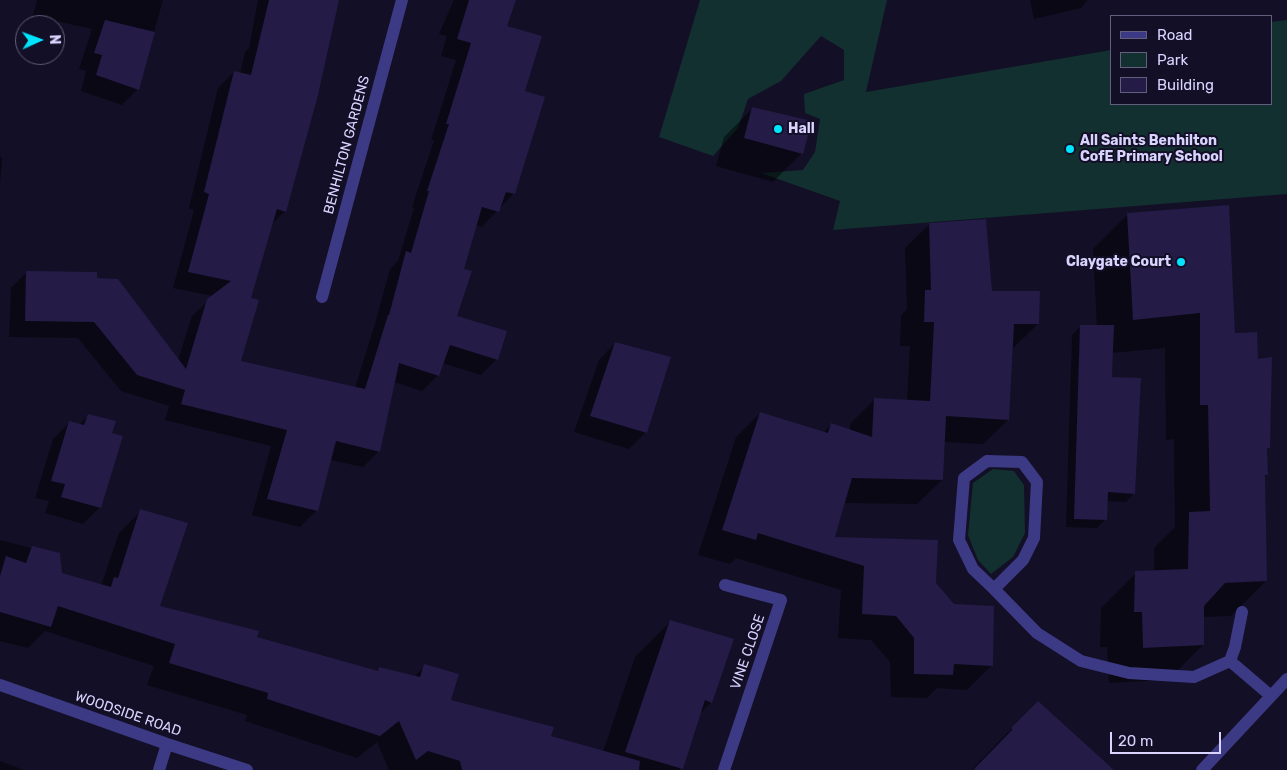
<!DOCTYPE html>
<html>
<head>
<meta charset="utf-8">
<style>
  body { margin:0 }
  #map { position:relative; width:1287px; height:770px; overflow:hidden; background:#130f26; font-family:Rubik,sans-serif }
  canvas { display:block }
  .legend { position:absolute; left:1110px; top:15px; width:162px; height:90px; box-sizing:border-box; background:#130f26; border:1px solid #625e7d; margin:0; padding:6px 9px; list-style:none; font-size:15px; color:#d9d4ff }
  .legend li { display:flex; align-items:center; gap:10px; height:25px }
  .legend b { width:25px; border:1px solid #625e7d }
  .north { position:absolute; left:15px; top:15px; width:50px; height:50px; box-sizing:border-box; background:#130f26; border:1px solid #625e7d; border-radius:50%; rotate:88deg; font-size:14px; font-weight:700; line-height:20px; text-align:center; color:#d9d4ff }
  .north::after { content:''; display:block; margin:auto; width:18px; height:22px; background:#00e5ff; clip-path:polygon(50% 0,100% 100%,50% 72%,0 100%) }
  .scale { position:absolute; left:1110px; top:732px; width:111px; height:22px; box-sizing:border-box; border:2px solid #d9d4ff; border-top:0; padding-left:6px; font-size:15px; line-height:18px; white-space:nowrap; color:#d9d4ff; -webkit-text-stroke:4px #130f26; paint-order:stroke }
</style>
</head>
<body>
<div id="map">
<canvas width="1287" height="770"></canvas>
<ul class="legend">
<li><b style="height:6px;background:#3d3a85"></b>Road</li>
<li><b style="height:14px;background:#12302f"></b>Park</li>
<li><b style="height:14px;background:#241b47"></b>Building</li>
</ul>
<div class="north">N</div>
<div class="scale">20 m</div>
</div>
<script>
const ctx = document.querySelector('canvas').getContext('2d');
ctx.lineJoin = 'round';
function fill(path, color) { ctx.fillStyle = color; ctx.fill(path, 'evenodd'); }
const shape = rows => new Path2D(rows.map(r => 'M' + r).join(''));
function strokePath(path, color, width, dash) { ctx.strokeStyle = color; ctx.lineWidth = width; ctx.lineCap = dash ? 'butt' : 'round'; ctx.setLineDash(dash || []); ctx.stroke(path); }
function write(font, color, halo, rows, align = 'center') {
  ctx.font = font + ' Rubik,sans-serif'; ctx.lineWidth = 4; ctx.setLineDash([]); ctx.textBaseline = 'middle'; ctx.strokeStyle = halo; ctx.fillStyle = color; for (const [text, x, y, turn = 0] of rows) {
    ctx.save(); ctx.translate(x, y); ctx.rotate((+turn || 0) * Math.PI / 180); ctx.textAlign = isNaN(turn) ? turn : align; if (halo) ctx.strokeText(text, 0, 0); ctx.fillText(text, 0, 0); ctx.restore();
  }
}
fill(shape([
  [700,0,887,0,866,92,1111,50,1111,104,1271,104,1271,22,1287,20,1287,194,833,230,840,201,761,173,803,170,815,152,820,119,805,113,804,94,844,80,844,50,821,36,781,81,748,99,738,128,713,156,659,137],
  [993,469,1014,471,1024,485,1025,533,1013,557,991,574,978,560,968,535,973,483]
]), '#12302f');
fill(shape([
  [37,0,163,0,138,89,122,105,81,91,86,71,79,69,92,29,33,16],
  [258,0,339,0,337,4,285,211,271,225,250,299,239,362,355,388,372,333,373,331,390,269,398,261,414,208,412,207,434,140,431,140,456,60,441,56,447,36,439,34,454,0,515,0,506,26,524,92,543,98,513,194,482,227,476,225,462,270,455,316,497,359,481,375,442,363,438,375,422,391,394,382,379,451,363,467,330,460,316,511,300,527,252,515,271,446,165,420,169,406,121,391,78,338,9,337,11,288,27,272,95,279,178,360,192,316,213,296,173,288,194,210,189,208,218,88,234,72,240,74,245,52,249,48],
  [1030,0,1088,0,1081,8,1034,19],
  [753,108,802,153,773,182,716,166,724,137],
  [0,157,2,157,0,185],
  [1128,214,1257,360,1269,447,1266,449,1267,475,1263,478,1266,581,1231,616,1203,617,1203,645,1168,680,1109,683,1107,647,1100,647,1101,608,1136,573,1154,572,1154,548,1175,527,1174,439,1166,440,1165,348,1112,353,1111,378,1134,493,1126,502,1106,501,1105,520,1097,528,1066,527,1072,335,1080,327,1097,327,1093,249],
  [930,224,991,292,1038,324,1013,348,1012,348,1008,420,983,444,943,442,942,480,917,504,843,503,833,538,935,583,992,665,967,690,937,688,927,698,891,697,890,662,871,640,838,638,841,590,736,558,730,564,698,555,736,437,760,413,823,433,831,425,850,431,850,424,874,400,907,401,910,346,900,346,901,316,907,309,905,248],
  [615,343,646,432,629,449,574,432,599,360],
  [88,416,110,434,100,507,83,524,45,513,49,501,35,498,53,439,70,422,79,425],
  [141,511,158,607,256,638,376,672,380,668,414,677,425,666,450,701,549,737,603,752,635,657,670,622,711,702,699,715,681,768,679,770,389,770,377,742,357,758,245,721,247,715,147,685,154,666,45,631,28,648,0,641,0,540,31,548,32,547,61,574,101,586,119,533],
  [1038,702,1088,770,973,770,972,769],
  [0,761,24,770,0,770]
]), '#0007');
fill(shape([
  [269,0,339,0,318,95,286,212,277,209,251,298,259,300,241,361,365,389,388,315,389,315,406,251,411,253,429,191,427,191,449,124,446,124,471,43,457,39,469,0,516,0,507,26,542,36,525,91,545,97,515,194,506,192,499,212,482,207,464,269,472,271,457,316,507,331,498,360,450,345,439,376,399,363,380,452,336,441,318,511,267,499,287,430,181,404,185,390,137,375,94,322,25,321,26,271,97,272,97,278,118,279,186,369,207,299,231,281,188,272,209,194,204,192,234,71,251,75],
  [105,20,155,32,139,90,96,75,102,55,94,53],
  [752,107,812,121,803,154,744,138],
  [1229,205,1235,333,1257,332,1258,359,1272,357,1270,448,1267,448,1268,475,1265,475,1267,581,1225,583,1204,606,1204,645,1143,648,1142,612,1134,612,1135,571,1188,569,1189,512,1210,511,1208,405,1200,405,1200,313,1133,320,1127,213],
  [986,219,992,291,1040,291,1039,324,1014,324,1009,420,946,416,943,480,852,478,835,537,938,540,936,583,954,604,994,606,993,666,954,664,953,675,914,674,914,638,896,616,862,614,864,566,758,533,756,540,722,530,760,412,828,433,831,423,872,437,874,398,930,401,934,322,924,322,925,290,931,290,929,223],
  [1080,325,1114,325,1112,377,1141,378,1135,494,1108,492,1107,520,1074,519],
  [615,342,671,357,647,433,590,416],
  [88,414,116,421,112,433,123,436,101,508,61,497,65,484,51,481,69,421,84,425],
  [140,509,188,523,160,606,259,631,257,637,378,671,379,667,420,677,424,664,459,674,451,700,554,727,551,736,640,761,639,770,462,770,460,761,428,751,416,760,399,721,380,736,267,699,268,693,169,663,175,644,58,606,51,627,0,612,0,576,6,556,26,563,32,546,60,553,62,573,111,587,114,577,118,578],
  [670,620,734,639,712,703,705,700,683,769,625,752],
  [1038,701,1114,770,973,770,1012,730,1012,727]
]), '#241b47');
strokePath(shape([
  [322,297,402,0],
  [994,589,1023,560,1034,538,1037,482,1022,462,987,461,964,478,959,540,973,569,994,589,1037,633,1081,661,1129,673,1194,677,1230,661,1235,647,1242,612],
  [1230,661,1271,696],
  [0,685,167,744,247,770],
  [159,770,167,744],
  [724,770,781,600,725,585],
  [1202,770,1287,679]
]), '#3d3a85', 12);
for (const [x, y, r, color] of [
  [778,129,5,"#00e5ff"],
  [1070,149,5,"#00e5ff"],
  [1181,262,5,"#00e5ff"]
]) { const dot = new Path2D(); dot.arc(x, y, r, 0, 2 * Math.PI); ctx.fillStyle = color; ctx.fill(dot); strokePath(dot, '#130f26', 2); }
write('bold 14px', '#d9d4ff', '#130f26', [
  ["Hall",788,129],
  ["All Saints Benhilton",1080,141],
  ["CofE Primary School",1080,157],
  ["Claygate Court",1171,262,"right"]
], 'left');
write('14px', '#d9d4ff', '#130f26', [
  ["BENHILTON GARDENS",347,145,-75],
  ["VINE CLOSE",748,652,-71],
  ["WOODSIDE ROAD",128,714,19]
]);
</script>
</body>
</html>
